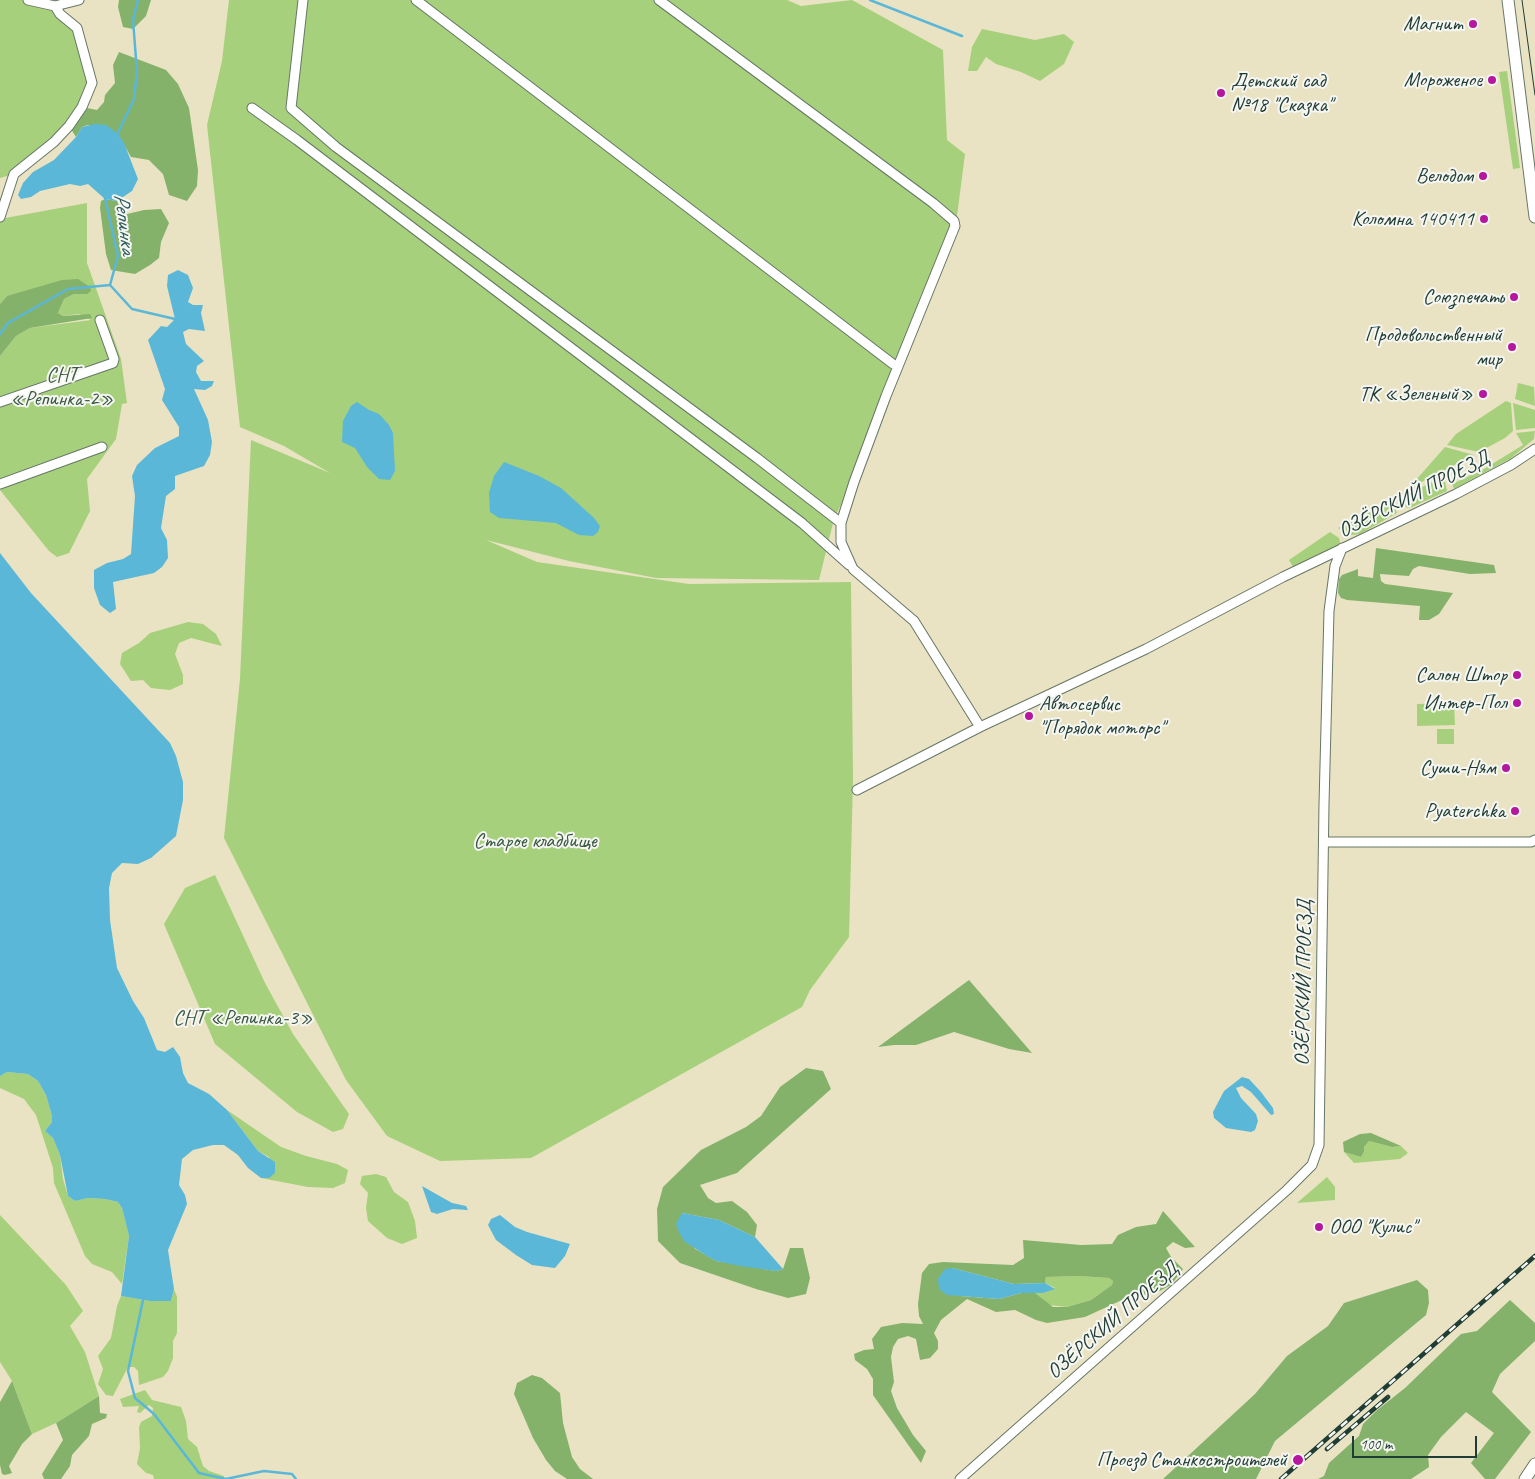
<!DOCTYPE html>
<html>
<head>
<meta charset="utf-8">
<style>
  body { margin:0 }
  #map { position:relative; width:1535px; height:1479px; overflow:hidden; background:#e9e3c3; font-family:Caveat,sans-serif }
  canvas { display:block }
  .scale { position:absolute; left:1352px; top:1436px; width:125px; height:22px; box-sizing:border-box; border:2px solid #1f3d34; border-top:0; padding-left:6px; font-size:15px; line-height:18px; white-space:nowrap; color:#1f3d34; -webkit-text-stroke:4px #f6f6f2; paint-order:stroke }
</style>
</head>
<body>
<div id="map">
<canvas width="1535" height="1479"></canvas>
<div class="scale">100 m</div>
</div>
<script>
const ctx = document.querySelector('canvas').getContext('2d');
ctx.lineJoin = 'round';
function fill(path, color) { ctx.fillStyle = color; ctx.fill(path, 'evenodd'); }
const shape = rows => new Path2D(rows.map(r => 'M' + r).join(''));
function strokePath(path, color, width, dash) { ctx.strokeStyle = color; ctx.lineWidth = width; ctx.lineCap = dash ? 'butt' : 'round'; ctx.setLineDash(dash || []); ctx.stroke(path); }
function write(font, color, halo, rows, align = 'center') {
  ctx.font = font + ' Caveat,sans-serif'; ctx.lineWidth = 4; ctx.setLineDash([]); ctx.textBaseline = 'middle'; ctx.strokeStyle = halo; ctx.fillStyle = color; for (const [text, x, y, turn = 0] of rows) {
    ctx.save(); ctx.translate(x, y); ctx.rotate((+turn || 0) * Math.PI / 180); ctx.textAlign = isNaN(turn) ? turn : align; if (halo) ctx.strokeText(text, 0, 0); ctx.fillText(text, 0, 0); ctx.restore();
  }
}
fill(shape([
  [0,0,79,0,56,6,77,28,92,83,69,126,14,174,0,178],
  [229,0,787,0,801,6,852,0,943,50,947,140,965,154,957,216,948,233,848,490,834,519,819,580,656,578,569,561,486,540,537,562,689,584,851,582,853,780,849,937,810,990,802,1007,531,1158,440,1161,387,1136,346,1080,224,838,240,679,251,440,330,473,284,446,240,427,207,125,222,61],
  [982,29,1035,40,1064,34,1074,42,1064,64,1040,81,1021,72,996,64,986,57,977,71,968,71,972,47],
  [1507,71,1520,168,1513,169,1499,72],
  [87,203,87,263,121,359,127,403,122,404,116,439,87,479,90,511,69,553,57,557,49,551,0,490,0,356,16,336,30,328,91,320,79,314,63,316,58,313,64,299,74,294,91,291,7,296,0,304,0,219],
  [1518,383,1534,387,1535,406,1515,399],
  [1506,401,1511,403,1513,431,1505,438,1479,452,1447,445,1456,434],
  [1513,403,1535,410,1535,428,1516,430],
  [1535,431,1534,439,1510,459,1454,489,1452,484,1484,469,1523,445,1516,433],
  [1445,447,1474,455,1408,489],
  [1444,477,1447,491,1412,507,1407,508,1403,503,1400,497],
  [1392,501,1397,513,1360,534,1352,535,1338,528],
  [1330,532,1339,538,1340,542,1337,546,1294,568,1293,567,1289,560],
  [188,622,203,624,216,634,222,646,191,638,179,643,175,654,183,675,183,684,170,690,151,688,143,680,131,681,120,664,122,653,139,643,150,633],
  [1454,703,1455,725,1417,726,1417,704],
  [1437,729,1454,729,1454,744,1437,744],
  [215,875,265,983,293,1034,349,1114,343,1129,333,1132,297,1112,215,1044,164,924,185,888],
  [7,1072,28,1074,38,1081,46,1095,52,1116,52,1122,45,1131,53,1138,60,1155,63,1179,68,1196,75,1201,88,1198,105,1199,118,1202,122,1208,129,1236,122,1284,112,1272,92,1264,85,1256,54,1183,53,1168,36,1115,24,1099,0,1088,0,1076],
  [227,1110,281,1147,306,1156,337,1164,348,1170,345,1183,333,1188,308,1187,261,1178,269,1178,269,1157,258,1151],
  [1369,1141,1392,1147,1401,1146,1408,1153,1400,1159,1354,1163,1344,1152,1361,1157,1364,1152,1364,1147],
  [376,1174,386,1177,394,1192,408,1202,415,1221,417,1238,402,1244,387,1238,368,1221,366,1208,368,1193,360,1184,362,1176],
  [1327,1177,1335,1187,1335,1200,1297,1203],
  [0,1215,66,1285,83,1311,70,1326,85,1352,99,1396,56,1423,32,1434,12,1381,0,1362],
  [1079,1276,1109,1278,1113,1281,1112,1285,1091,1300,1067,1307,1049,1305,1035,1293,1043,1293,1055,1288,1045,1283,1046,1277],
  [174,1289,177,1297,177,1333,173,1341,173,1358,168,1371,163,1377,139,1385,138,1371,134,1367,128,1367,113,1396,106,1395,98,1384,103,1369,98,1356,111,1338,117,1306,121,1296,150,1301,171,1301],
  [145,1390,152,1400,181,1407,186,1421,188,1439,197,1447,203,1466,209,1471,224,1476,224,1479,154,1479,153,1475,146,1473,137,1464,140,1448,139,1427,141,1422,152,1416,153,1408,149,1405,140,1413,137,1412,139,1406,123,1407,120,1399]
]), '#a6d07b');
fill(shape([
  [119,0,151,0,146,16,133,29,123,27,118,7],
  [119,52,166,70,178,84,189,108,198,170,197,186,187,201,169,195,163,174,149,160,131,157,118,134,88,125,82,127,76,137,69,126,82,107,97,110,104,102,105,95,115,83,113,65],
  [105,199,117,201,123,215,144,210,161,209,169,223,161,242,159,258,150,265,135,274,111,270,106,254,100,208,101,201],
  [78,279,90,287,91,291,87,294,74,294,64,299,58,313,63,316,90,314,92,318,30,328,16,336,0,356,0,304,7,296,62,280],
  [1376,548,1494,565,1496,573,1470,574,1419,566,1413,569,1409,576,1380,574,1381,581,1385,584,1453,593,1439,614,1429,620,1419,620,1420,606,1347,600,1341,598,1338,593,1339,579,1342,575,1358,569,1358,576,1373,578],
  [969,980,1032,1053,1009,1049,954,1032,916,1045,894,1045,878,1047],
  [806,1068,823,1071,831,1089,737,1173,700,1185,708,1198,716,1203,732,1201,747,1212,757,1225,755,1237,719,1220,682,1213,694,1248,716,1261,776,1271,783,1269,790,1248,803,1248,810,1278,806,1294,788,1298,756,1289,680,1263,658,1241,657,1209,663,1187,701,1150,746,1127,761,1116,780,1087],
  [1371,1133,1401,1146,1392,1147,1369,1141,1364,1147,1364,1152,1361,1157,1344,1152,1343,1142,1360,1134],
  [1163,1211,1195,1247,1185,1248,1173,1242,1166,1248,1171,1257,1183,1269,1171,1285,1156,1293,1122,1300,1085,1317,1047,1323,1036,1320,1015,1310,996,1312,967,1299,941,1320,934,1333,938,1341,938,1349,930,1358,920,1360,916,1339,908,1336,898,1339,893,1347,891,1357,894,1382,891,1391,897,1408,913,1435,926,1451,921,1463,873,1395,873,1379,867,1369,855,1360,854,1354,864,1350,874,1349,872,1339,881,1327,902,1323,923,1324,919,1316,918,1304,922,1273,929,1264,943,1262,1013,1265,1024,1258,1023,1240,1081,1245,1112,1244,1118,1235,1136,1227,1156,1224],
  [952,1268,1014,1284,1045,1283,1046,1277,1079,1276,1109,1278,1113,1281,1112,1285,1091,1300,1067,1307,1053,1307,1035,1293,1021,1293,999,1299,960,1296],
  [1417,1280,1428,1290,1429,1303,1426,1315,1275,1441,1256,1479,1163,1479,1255,1394,1287,1356,1328,1326,1344,1303],
  [1510,1300,1535,1323,1535,1341,1500,1374,1492,1392,1531,1432,1495,1479,1485,1479,1471,1463,1494,1433,1466,1412,1441,1437,1428,1455,1429,1467,1411,1479,1318,1479,1324,1476,1329,1463,1359,1436,1363,1424,1376,1411,1405,1388,1461,1334,1477,1331],
  [532,1375,542,1378,560,1393,563,1423,572,1457,580,1469,593,1479,567,1479,555,1471,546,1460,533,1438,514,1394,517,1383],
  [12,1381,32,1434,22,1444,9,1466,12,1473,5,1475,2,1474,0,1465,0,1402],
  [99,1396,100,1413,107,1414,106,1418,92,1424,89,1436,72,1455,70,1466,61,1479,44,1479,42,1474,63,1440,56,1423]
]), '#84b26b');
fill(shape([
  [95,124,106,125,118,134,124,143,138,179,132,191,117,201,105,199,88,184,80,186,70,184,40,191,31,197,21,199,18,195,23,183,33,172,54,160,76,137,82,127],
  [178,270,188,275,193,288,188,302,193,305,203,305,201,313,205,331,189,329,183,332,186,344,204,361,197,366,196,372,201,381,214,381,212,386,205,390,194,389,208,420,212,442,210,455,204,466,175,476,175,489,166,496,161,528,167,540,168,558,162,567,154,573,113,582,116,609,110,613,100,605,94,588,94,570,107,563,123,559,131,554,135,496,132,476,137,465,155,448,179,436,179,427,162,400,165,389,148,340,161,326,167,327,175,319,167,286,168,275],
  [357,402,369,410,379,414,389,425,393,433,395,471,390,480,379,479,367,467,355,448,342,442,343,421,351,406],
  [504,462,539,476,561,488,594,518,600,526,598,532,593,536,579,535,556,523,499,518,490,512,489,493,494,476],
  [0,553,31,593,170,743,176,756,183,782,183,800,176,836,151,858,138,864,122,863,112,873,109,888,110,920,117,968,133,1001,144,1018,157,1050,165,1052,173,1047,180,1057,183,1073,188,1083,209,1094,227,1110,258,1151,275,1162,275,1173,269,1178,261,1178,248,1168,238,1155,224,1145,213,1145,193,1150,182,1159,179,1185,185,1195,187,1204,168,1250,174,1289,171,1301,150,1301,121,1296,129,1236,122,1208,118,1202,105,1199,88,1198,75,1201,68,1196,60,1155,53,1138,45,1131,52,1122,52,1116,46,1095,38,1081,28,1074,7,1072,0,1076],
  [1242,1077,1249,1079,1261,1092,1273,1108,1274,1114,1271,1115,1251,1092,1242,1086,1236,1088,1241,1098,1256,1114,1258,1121,1255,1130,1251,1132,1226,1128,1214,1118,1213,1112,1224,1091],
  [422,1186,452,1203,466,1206,468,1210,453,1209,437,1214,431,1212],
  [682,1213,719,1220,755,1237,783,1269,776,1271,740,1266,716,1261,707,1256,684,1241,679,1232,676,1224],
  [500,1215,515,1227,527,1232,570,1244,565,1256,555,1268,532,1265,516,1255,496,1240,488,1225,491,1219],
  [952,1268,1014,1284,1045,1283,1055,1289,1043,1293,1021,1293,999,1299,947,1295,939,1289,938,1279,945,1269]
]), '#5ab7d8');
strokePath(shape([
  [870,0,962,36],
  [117,135,134,99,137,72,133,20,138,0],
  [105,198,118,256,110,285,132,309,175,319,175,321],
  [0,334,8,323,68,289,110,285],
  [143,1300,128,1371,135,1398,154,1414,199,1473,226,1479,264,1471,292,1474,296,1479]
]), '#5ab7d8', 2.5);
const minor = shape([
  [28,0,55,6,79,0],
  [303,0,291,108,336,147,757,458,841,523],
  [416,0,893,364],
  [659,0,933,203,954,221,955,226,886,396,854,482,841,523,841,542,853,569,914,621,980,727],
  [252,108,297,140,802,523,849,565],
  [0,217,14,174,54,142,69,126,82,107,92,83,77,28,60,14,55,6],
  [0,402,113,363,114,359,100,320],
  [0,484,102,447],
  [857,790,980,727,1146,649,1283,577,1456,494,1511,465,1535,449],
  [1324,842,1531,842,1535,840],
  [960,1479,1287,1190,1312,1165,1319,1145,1324,804,1329,611,1335,566,1342,548]
]);
const major = shape([
  [1508,0,1535,217],
  [1525,1479,1535,1464]
]);
strokePath(minor, '#676', 11);
strokePath(major, '#676', 13);
strokePath(minor, '#fff', 9);
strokePath(major, '#fff', 11);
strokePath(shape([
  [1522,0,1535,95]
]), '#1f3d34', 1);
const rail = shape([
  [1327,1449,1388,1397],
  [1281,1479,1535,1256]
]);
strokePath(rail, '#1f3d34', 4.5);
strokePath(rail, '#f6f6f2', 2.5, [8]);
for (const [x, y, r, color] of [
  [1473,24,5,"#b5179e"],
  [1492,80,5,"#b5179e"],
  [1221,93,5,"#b5179e"],
  [1483,176,5,"#b5179e"],
  [1484,219,5,"#b5179e"],
  [1514,297,5,"#b5179e"],
  [1512,347,5,"#b5179e"],
  [1483,394,5,"#b5179e"],
  [1517,675,5,"#b5179e"],
  [1517,703,5,"#b5179e"],
  [1029,716,5,"#b5179e"],
  [1506,768,5,"#b5179e"],
  [1515,811,5,"#b5179e"],
  [1319,1227,5,"#b5179e"],
  [1298,1460,6,"#b5179e"]
]) { const dot = new Path2D(); dot.arc(x, y, r, 0, 2 * Math.PI); ctx.fillStyle = color; ctx.fill(dot); strokePath(dot, '#f6f6f2', 2); }
write('21px', '#1f3d34', '#f6f6f2', [
  ["Магнит",1463,24],
  ["Мороженое",1482,80],
  ["Детский сад",1231,81,"left"],
  ["№18 \"Сказка\"",1231,105,"left"],
  ["Велодом",1473,176],
  ["Коломна 140411",1474,219],
  ["Союзпечать",1504,297],
  ["Продовольственный",1502,335],
  ["мир",1502,359],
  ["ТК «Зеленый»",1473,394],
  ["Салон Штор",1507,675],
  ["Интер-Пол",1507,703],
  ["Автосервис",1039,704,"left"],
  ["\"Порядок моторс\"",1039,728,"left"],
  ["Суши-Ням",1496,768],
  ["Pyaterchka",1505,811],
  ["ООО \"Кулис\"",1329,1227,"left"],
  ["Проезд Станкостроителей",1287,1460]
], 'right');
write('21px', '#3a5a42', '#f6f6f2', [
  ["СНТ",62,375],
  ["«Репинка-2»",62,399],
  ["Старое кладбище",535,841],
  ["СНТ «Репинка-3»",243,1018]
]);
write('21px', '#1f3d34', '#f6f6f2', [
  ["ОЗЁРСКИЙ ПРОЕЗД",1414,495,-27],
  ["ОЗЁРСКИЙ ПРОЕЗД",1304,983,-89],
  ["ОЗЁРСКИЙ ПРОЕЗД",1113,1321,-41]
]);
write('italic 22px', '#2e5c5d', '#f6f6f2', [
  ["Репинка",124,224,83]
]);
</script>
</body>
</html>
